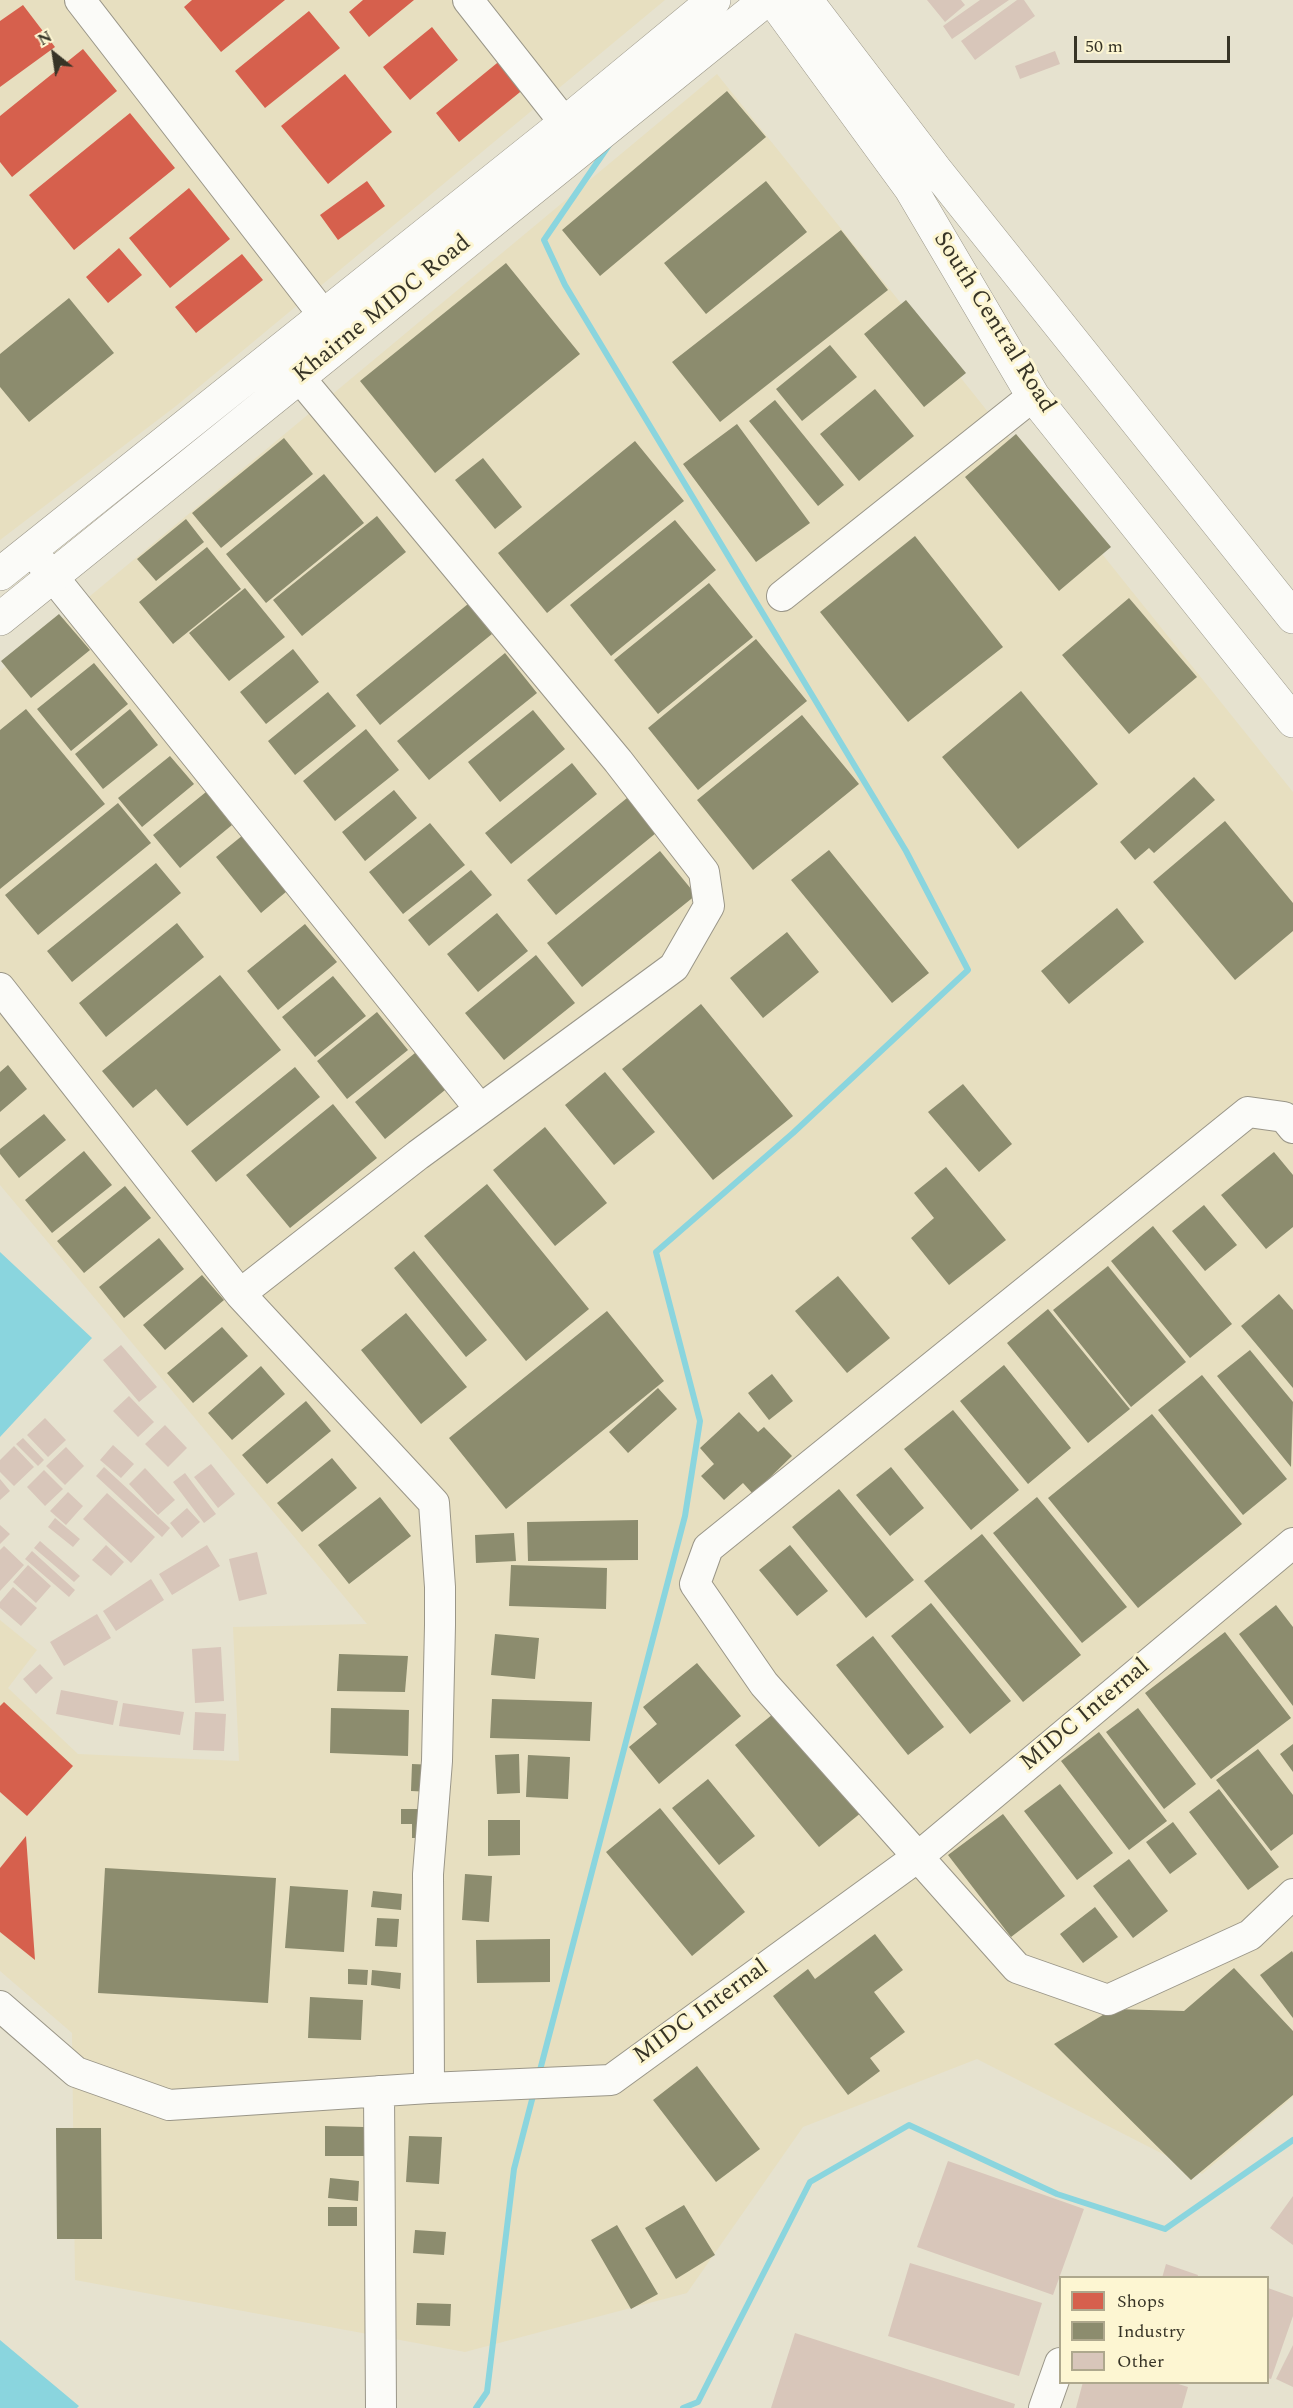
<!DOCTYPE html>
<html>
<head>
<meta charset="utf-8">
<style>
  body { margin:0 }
  #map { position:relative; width:1293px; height:2408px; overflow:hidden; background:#e6e2cf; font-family:Spectral,serif }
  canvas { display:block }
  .legend { position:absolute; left:1059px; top:2276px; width:210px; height:108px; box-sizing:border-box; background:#fdf6d2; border:2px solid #aea88d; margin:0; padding:8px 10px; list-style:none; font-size:18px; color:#373426 }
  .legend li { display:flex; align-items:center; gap:12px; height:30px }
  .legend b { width:30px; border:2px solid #aea88d }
  .north { position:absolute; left:24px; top:24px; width:60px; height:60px; -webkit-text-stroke:4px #fdf6d2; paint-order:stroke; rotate:330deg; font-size:16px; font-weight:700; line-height:24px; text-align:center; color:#373426 }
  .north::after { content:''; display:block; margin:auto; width:21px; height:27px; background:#373426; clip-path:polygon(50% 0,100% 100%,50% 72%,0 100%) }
  .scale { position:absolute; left:1074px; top:36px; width:156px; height:27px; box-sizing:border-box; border:3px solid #373426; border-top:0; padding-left:8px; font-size:18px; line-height:21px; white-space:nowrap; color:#373426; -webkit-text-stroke:4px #fdf6d2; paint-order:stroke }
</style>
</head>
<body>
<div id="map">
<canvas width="1293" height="2408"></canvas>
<ul class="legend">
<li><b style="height:16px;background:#d6604d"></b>Shops</li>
<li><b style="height:16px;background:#8c8c6e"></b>Industry</li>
<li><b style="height:16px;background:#d8c6ba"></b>Other</li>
</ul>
<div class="north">N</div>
<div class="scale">50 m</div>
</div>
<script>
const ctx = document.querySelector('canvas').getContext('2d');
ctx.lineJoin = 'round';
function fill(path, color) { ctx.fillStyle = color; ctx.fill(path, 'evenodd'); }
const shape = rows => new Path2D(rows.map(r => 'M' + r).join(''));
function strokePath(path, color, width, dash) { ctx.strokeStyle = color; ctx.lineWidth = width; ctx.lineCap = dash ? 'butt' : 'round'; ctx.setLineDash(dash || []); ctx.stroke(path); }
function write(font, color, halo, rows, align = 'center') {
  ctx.font = font + ' Spectral,serif'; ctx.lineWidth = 6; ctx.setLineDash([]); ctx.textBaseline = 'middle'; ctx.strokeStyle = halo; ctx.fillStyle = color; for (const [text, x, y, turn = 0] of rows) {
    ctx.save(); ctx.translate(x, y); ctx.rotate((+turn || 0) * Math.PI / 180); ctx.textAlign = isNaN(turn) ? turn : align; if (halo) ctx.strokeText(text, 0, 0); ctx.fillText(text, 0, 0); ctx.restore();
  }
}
fill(shape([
  [0,0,665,0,176,406,0,540],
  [717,74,1293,792,1293,2097,1202,2174,977,2059,803,2127,687,2293,465,2352,75,2280,72,2033,0,1971,0,1620,37,1650,8,1688,78,1754,239,1761,233,1627,367,1624,0,1185,0,671]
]), '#e7dfc0');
fill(shape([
  [0,1252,92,1338,0,1437],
  [0,2340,79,2406,77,2408,0,2408]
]), '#8ad5de');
fill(shape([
  [192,0,285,0,221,52,184,7],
  [363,0,414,0,369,37,349,12],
  [23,5,55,47,0,87,0,21],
  [309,11,340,48,265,108,235,71],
  [432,27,458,60,410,100,383,67],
  [83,49,117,91,12,177,0,162,0,116],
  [502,59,525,88,459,142,436,113],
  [345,74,392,132,328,184,281,126],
  [130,113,175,168,74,250,29,195],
  [367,181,385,206,338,240,320,215],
  [189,188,230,239,170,288,129,238],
  [119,248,142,275,108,303,86,277],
  [242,254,263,280,196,333,175,307],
  [4,1702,73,1766,27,1816,0,1792,0,1706],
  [26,1836,35,1960,0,1932,0,1868]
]), '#d6604d');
fill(shape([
  [727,91,766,137,600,276,562,230],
  [766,181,807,232,706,314,664,263],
  [841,230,888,290,720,422,672,362],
  [506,263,580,354,435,473,360,381],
  [69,298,114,353,29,422,0,387,0,354],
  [906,300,966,373,924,407,864,334],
  [830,345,857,377,802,421,776,389],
  [875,389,914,436,859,481,820,434],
  [775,400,844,485,818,506,749,421],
  [737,424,810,523,756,562,683,464],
  [1016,434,1111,547,1059,591,965,477],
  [284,438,313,474,221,548,192,513],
  [635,441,684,501,547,613,498,553],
  [483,458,522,507,495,529,455,480],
  [324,474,364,523,266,603,226,554],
  [377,516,406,552,302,636,273,600],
  [186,519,204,542,156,581,137,559],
  [675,520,716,570,611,656,570,605],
  [915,536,1003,647,908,722,820,612],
  [207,547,241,589,173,644,139,602],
  [709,583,753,637,658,714,614,660],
  [245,588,285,637,229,681,189,633],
  [1129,598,1197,677,1129,734,1062,655],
  [468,604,492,634,380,725,356,695],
  [59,614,90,650,31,698,1,661],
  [756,639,807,701,698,790,648,728],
  [293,649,319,682,266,724,240,692],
  [505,653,537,693,429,780,397,741],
  [94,663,128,704,71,751,37,709],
  [1021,691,1098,784,1018,849,942,757],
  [328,692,356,726,295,775,268,741],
  [26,709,105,804,0,889,0,730],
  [130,709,158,745,103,789,75,754],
  [533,710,565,749,500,802,468,762],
  [802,715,859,784,753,870,697,800],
  [366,729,399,770,335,821,303,781],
  [170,756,194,784,142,827,118,798],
  [572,763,597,794,511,864,485,833],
  [1194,777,1215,800,1154,853,1149,848,1135,860,1120,842],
  [394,790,417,818,365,861,342,832],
  [206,792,232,825,180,868,153,835],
  [627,798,656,833,556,915,527,880],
  [118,803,151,843,38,935,5,895],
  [1225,821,1293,903,1293,931,1235,980,1153,882],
  [430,823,465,865,403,914,369,872],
  [248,831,293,886,261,913,216,857],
  [829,850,929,973,892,1003,791,880],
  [660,851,696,895,582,987,547,943],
  [156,863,181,893,72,982,47,951],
  [471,870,492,895,429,946,408,920],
  [1117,908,1144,942,1069,1004,1041,971],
  [497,913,528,951,478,992,447,954],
  [177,923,204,957,106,1037,79,1003],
  [305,924,337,962,278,1010,247,971],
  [787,932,819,972,763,1018,730,978],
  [536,955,575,1003,504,1060,465,1013],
  [220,975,281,1050,187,1126,156,1089,133,1108,102,1071],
  [333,976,366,1016,315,1057,282,1017],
  [701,1004,793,1116,713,1180,622,1069],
  [377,1012,408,1050,347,1099,317,1061],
  [415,1053,445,1090,385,1139,355,1102],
  [8,1065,27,1089,0,1112,0,1072],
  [295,1067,320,1097,216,1182,191,1151],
  [605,1072,655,1132,614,1165,565,1105],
  [963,1084,1012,1144,979,1172,928,1112],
  [333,1104,377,1158,290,1228,246,1175],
  [44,1114,66,1140,19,1178,0,1154,0,1149],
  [545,1127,607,1203,555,1246,493,1170],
  [84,1151,112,1185,52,1233,25,1200],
  [1274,1152,1293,1175,1293,1227,1266,1249,1221,1195],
  [946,1167,1006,1240,949,1285,911,1238,934,1218,914,1193],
  [487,1184,589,1309,526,1361,424,1236],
  [125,1186,151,1218,84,1273,57,1241],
  [1204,1205,1237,1245,1205,1271,1172,1231],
  [1153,1226,1232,1324,1190,1358,1111,1261],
  [159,1238,184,1269,124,1318,99,1287],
  [414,1251,487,1340,466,1357,394,1268],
  [1108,1266,1186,1362,1131,1407,1053,1310],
  [202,1275,224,1300,165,1350,143,1325],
  [838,1276,890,1338,847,1373,795,1311],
  [1279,1294,1293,1310,1293,1388,1241,1326],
  [1048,1309,1130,1409,1088,1443,1007,1343],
  [607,1311,664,1381,506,1509,449,1438],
  [406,1313,467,1387,421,1424,361,1350],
  [222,1327,248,1356,193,1403,167,1373],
  [1250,1350,1293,1402,1291,1467,1217,1376],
  [1004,1365,1071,1448,1028,1484,960,1401],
  [261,1366,285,1394,232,1440,208,1413],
  [772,1374,793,1401,769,1420,748,1393],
  [1202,1375,1287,1479,1243,1515,1158,1410],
  [658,1388,677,1409,628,1453,609,1432],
  [306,1401,331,1431,267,1484,242,1455],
  [953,1410,1019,1490,971,1530,904,1449],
  [739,1412,758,1432,764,1427,792,1456,753,1494,743,1483,724,1500,701,1476,714,1464,700,1448],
  [1152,1414,1242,1524,1138,1608,1048,1498],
  [332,1458,357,1488,302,1532,277,1503],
  [891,1467,924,1508,890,1536,856,1495],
  [839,1489,914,1580,866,1618,792,1527],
  [380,1497,411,1536,349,1584,318,1545],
  [1037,1497,1127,1607,1082,1643,993,1533],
  [638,1520,638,1560,528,1561,527,1522],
  [514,1533,516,1561,476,1563,475,1535],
  [982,1534,1081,1655,1023,1702,924,1581],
  [790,1545,828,1591,797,1616,759,1570],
  [511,1565,607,1568,606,1609,509,1606],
  [931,1603,1011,1701,970,1734,891,1636],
  [1276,1605,1293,1627,1293,1706,1239,1634],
  [1225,1632,1291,1718,1211,1779,1145,1693],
  [495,1634,539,1638,535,1679,491,1675],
  [873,1636,944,1727,908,1755,836,1665],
  [339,1654,408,1656,405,1692,337,1691],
  [697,1663,741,1716,659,1784,629,1747,657,1724,643,1707],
  [492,1699,592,1702,590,1741,490,1738],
  [331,1708,409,1710,408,1756,330,1753],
  [1138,1708,1196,1784,1164,1809,1106,1732],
  [778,1710,862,1812,819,1847,735,1745],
  [1099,1732,1167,1821,1129,1850,1061,1761],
  [1293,1744,1293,1772,1280,1754],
  [1258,1749,1293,1795,1293,1834,1271,1851,1216,1780],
  [519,1754,520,1793,497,1794,495,1755],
  [528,1755,570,1757,568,1799,526,1797],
  [412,1764,435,1765,433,1792,411,1791],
  [708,1779,755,1836,719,1865,672,1808],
  [1060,1784,1113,1853,1077,1880,1024,1811],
  [1219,1789,1279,1867,1248,1890,1189,1812],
  [660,1808,745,1912,692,1956,606,1852],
  [401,1809,425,1809,424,1838,412,1838,412,1824,401,1824],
  [1003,1814,1065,1896,1011,1937,948,1855],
  [488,1820,520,1820,520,1855,488,1856],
  [1173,1822,1197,1854,1170,1874,1146,1842],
  [1129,1859,1168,1911,1133,1938,1093,1886],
  [105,1868,276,1878,268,2003,98,1993],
  [465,1874,492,1876,489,1922,462,1920],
  [290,1886,348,1890,344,1952,285,1948],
  [373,1891,402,1894,401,1910,371,1907],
  [1095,1907,1118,1937,1083,1963,1060,1934],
  [377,1918,399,1919,397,1947,375,1946],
  [875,1934,903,1970,874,1992,905,2032,870,2058,880,2071,848,2095,773,1996,808,1969,815,1979],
  [550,1939,550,1982,477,1983,476,1940],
  [1292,1951,1293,1953,1293,2018,1260,1975],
  [1234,1968,1293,2031,1293,2095,1191,2180,1054,2044,1113,2009,1184,2011],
  [348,1969,368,1970,367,1985,348,1984],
  [372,1970,401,1973,400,1989,371,1985],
  [310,1997,363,2000,361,2040,308,2038],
  [697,2066,760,2149,716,2182,653,2100],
  [325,2126,364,2127,364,2156,325,2156],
  [56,2128,101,2128,102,2239,57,2239],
  [409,2136,442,2137,439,2184,406,2182],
  [330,2178,359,2181,358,2201,328,2198],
  [684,2205,715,2255,676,2279,645,2228],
  [328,2207,357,2207,357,2226,328,2226],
  [617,2225,658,2294,631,2309,591,2240],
  [415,2230,446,2232,444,2255,413,2253],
  [417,2303,451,2304,450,2326,416,2325]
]), '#8c8c6e');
strokePath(shape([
  [539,2074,685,1516,700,1421,656,1252,793,1133,968,970,906,851,565,285,544,240,609,145],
  [476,2408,487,2392,514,2169,534,2092],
  [683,2408,698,2402,810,2182,909,2125,1057,2194,1165,2229,1293,2140]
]), '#8ad5de', 6);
fill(shape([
  [927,0,961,0,965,5,945,22],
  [980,0,1009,0,952,39,943,26],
  [1017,0,1024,0,1035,16,975,60,961,41],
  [1055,51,1060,64,1020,79,1015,66],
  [121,1345,157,1387,139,1402,103,1360],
  [129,1396,154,1422,138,1437,113,1411],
  [45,1418,66,1440,48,1457,27,1435],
  [165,1425,187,1448,168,1467,145,1444],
  [23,1438,44,1460,38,1466,16,1444],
  [113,1445,134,1464,121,1478,100,1460],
  [14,1446,34,1467,14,1486,0,1472,0,1460],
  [66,1447,84,1466,65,1485,46,1466],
  [211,1464,235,1494,218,1508,194,1477],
  [104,1467,170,1528,162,1537,96,1476],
  [145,1468,175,1500,158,1515,129,1484],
  [44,1470,63,1489,45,1506,27,1487],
  [185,1473,216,1514,204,1523,173,1482],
  [0,1479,10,1491,0,1500],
  [68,1492,83,1506,66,1525,50,1511],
  [107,1493,155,1537,131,1563,83,1519],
  [187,1508,200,1522,182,1538,170,1523],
  [55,1518,80,1539,73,1547,48,1527],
  [0,1525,10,1534,0,1544],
  [40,1541,80,1576,74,1582,34,1548],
  [106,1545,124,1562,111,1576,92,1560],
  [207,1545,220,1566,172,1595,159,1574],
  [4,1546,24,1565,0,1591,0,1550],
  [32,1551,75,1590,69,1597,25,1559],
  [257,1552,267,1594,239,1601,229,1559],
  [28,1565,51,1586,36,1603,13,1582],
  [151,1579,164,1600,116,1631,103,1611],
  [13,1587,37,1608,21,1626,0,1608,0,1602],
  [97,1614,111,1638,64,1666,50,1642],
  [221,1647,224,1701,195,1703,192,1649],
  [40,1664,53,1678,36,1694,23,1679],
  [61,1690,118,1701,113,1725,56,1714],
  [123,1703,184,1712,180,1735,119,1726],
  [195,1712,226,1714,224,1751,193,1750],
  [948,2161,1084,2209,1053,2295,917,2247],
  [1293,2196,1293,2245,1270,2228],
  [910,2263,1042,2303,1019,2376,888,2336],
  [1166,2264,1198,2275,1197,2278,1162,2278],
  [1268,2288,1293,2297,1293,2316,1271,2379,1268,2378],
  [795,2333,1015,2404,1014,2408,771,2408],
  [1293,2345,1293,2387,1276,2379],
  [1083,2382,1172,2382,1188,2387,1182,2408,1076,2408]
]), '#d8c6ba');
const minor = shape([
  [80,0,339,335],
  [468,0,579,141],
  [37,557,480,1109],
  [782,596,1033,396],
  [0,988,240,1294,434,1503,440,1587,440,1625,437,1761,428,1874,429,2088],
  [1293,1128,1284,1117,1248,1112,708,1548,695,1584,764,1684,1017,1968,1108,2000,1250,1935,1293,1894],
  [240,1294,418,1155,674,967,709,906,704,872,618,761,284,359],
  [0,2006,76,2072,169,2105,429,2088,611,2080,919,1856,1293,1543],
  [379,2091,381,2408],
  [1044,2408,1060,2363]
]);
const major = shape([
  [773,0,911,189,1033,396,1293,721],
  [806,0,935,169,1293,617],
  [0,574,565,123,714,0],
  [0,619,766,0]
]);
strokePath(minor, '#9a9688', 32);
strokePath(major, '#9a9688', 34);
strokePath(minor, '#fbfbf8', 30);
strokePath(major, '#fbfbf8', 33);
write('24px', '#373426', '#fdf6d2', [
  ["Khairne MIDC Road",383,310,-39],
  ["South Central Road",993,323,58],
  ["MIDC Internal",1086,1716,-40],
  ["MIDC Internal",702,2013,-36]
]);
</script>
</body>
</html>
